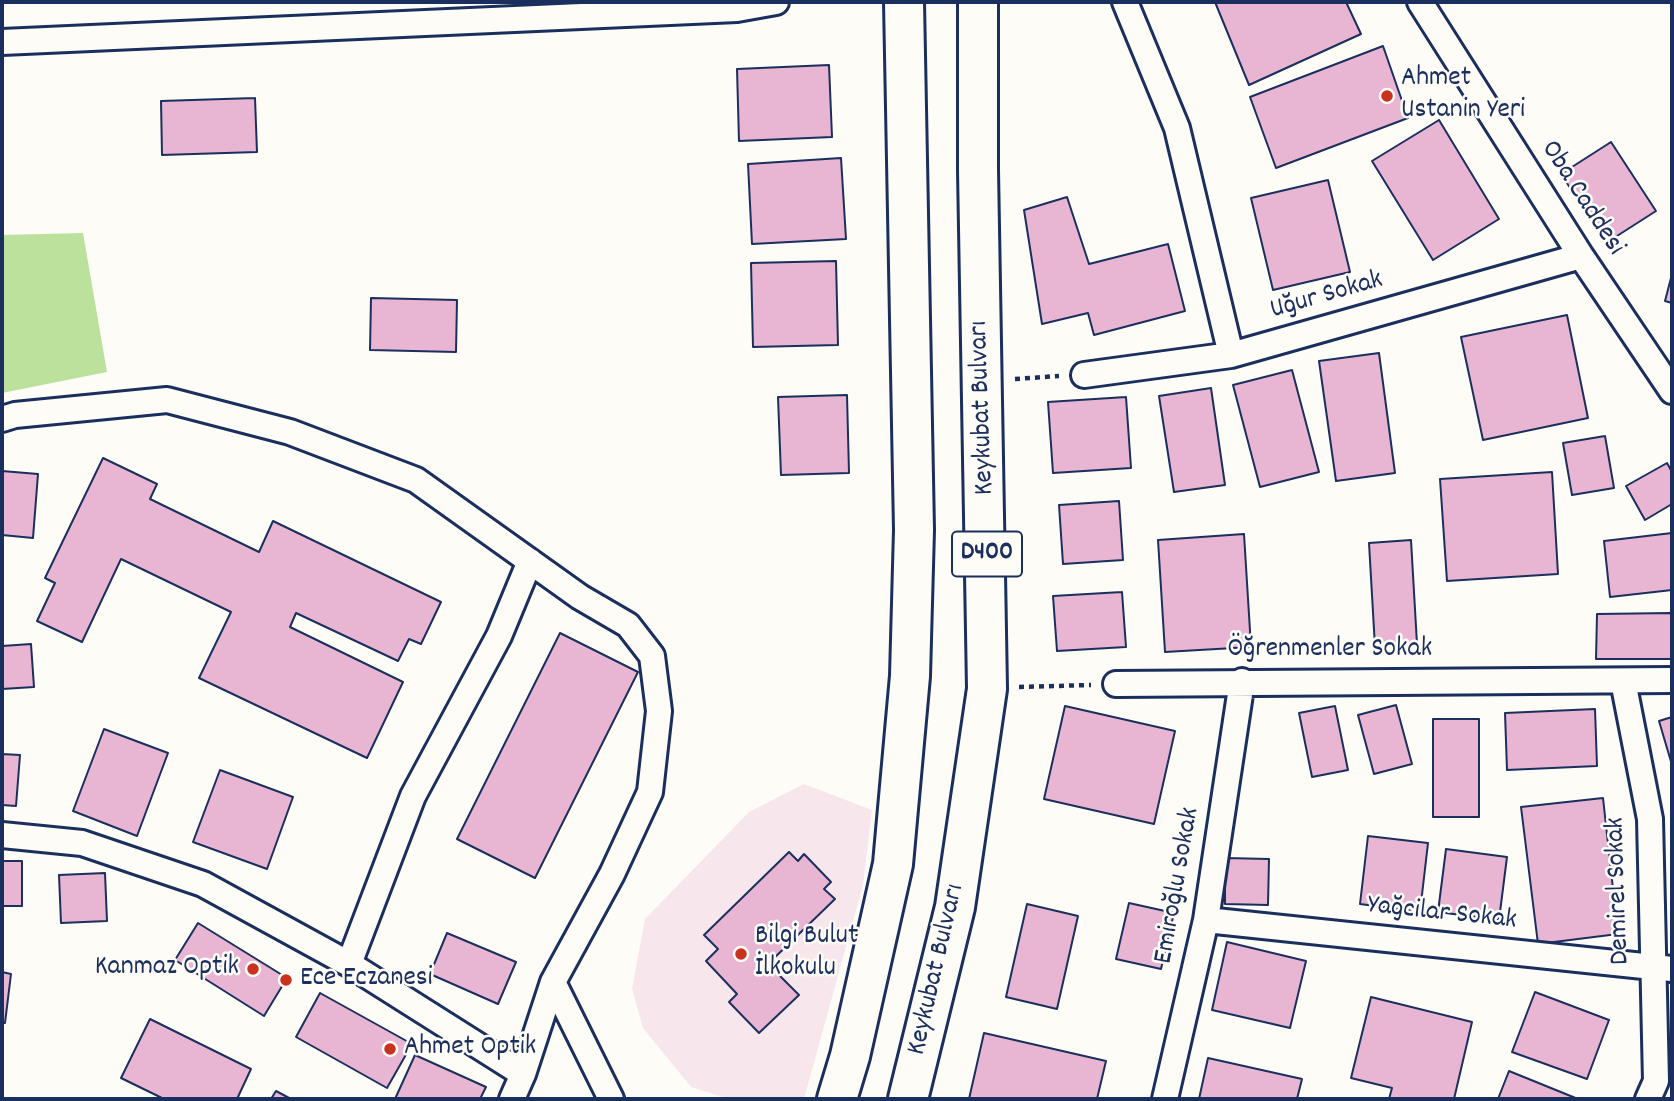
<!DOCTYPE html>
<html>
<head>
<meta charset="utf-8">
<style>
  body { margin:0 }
  #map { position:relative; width:1674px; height:1101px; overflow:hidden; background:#fdfcf7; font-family:Dekko,sans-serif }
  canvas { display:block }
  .frame { position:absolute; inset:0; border:4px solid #1b2f5e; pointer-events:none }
</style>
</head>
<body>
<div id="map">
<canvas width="1674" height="1101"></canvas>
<div class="frame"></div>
</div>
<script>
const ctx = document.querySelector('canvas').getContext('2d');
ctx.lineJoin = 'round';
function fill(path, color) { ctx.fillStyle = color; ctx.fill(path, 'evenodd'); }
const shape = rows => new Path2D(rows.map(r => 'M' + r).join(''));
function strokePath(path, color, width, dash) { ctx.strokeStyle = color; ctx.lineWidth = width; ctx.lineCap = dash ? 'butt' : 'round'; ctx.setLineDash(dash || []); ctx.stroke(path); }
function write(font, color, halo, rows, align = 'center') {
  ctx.font = font + ' Dekko,sans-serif'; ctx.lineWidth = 5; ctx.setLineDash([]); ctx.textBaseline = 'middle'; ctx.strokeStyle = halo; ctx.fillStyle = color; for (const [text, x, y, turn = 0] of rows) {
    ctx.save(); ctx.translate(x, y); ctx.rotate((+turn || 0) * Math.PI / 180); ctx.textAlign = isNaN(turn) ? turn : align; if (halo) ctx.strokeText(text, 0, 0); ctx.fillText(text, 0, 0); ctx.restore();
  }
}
fill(shape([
  [804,784,872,810,863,885,804,1099,729,1099,691,1087,643,1028,632,989,645,919,749,812]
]), '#f7e7ec');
fill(shape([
  [83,233,107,372,2,393,2,235]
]), '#bce19c');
const building = shape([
  [1215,2,1346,2,1361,34,1249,85,1215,2],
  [1383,46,1408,118,1276,168,1250,97,1383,46],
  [829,65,832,137,739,141,737,69,829,65],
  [255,98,257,152,162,155,161,101,255,98],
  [1439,120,1499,219,1433,260,1372,161,1439,120],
  [1611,142,1656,211,1606,243,1561,174,1611,142],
  [841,158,846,239,752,244,748,164,841,158],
  [1328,180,1350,272,1273,290,1251,198,1328,180],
  [1067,197,1089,264,1168,244,1185,311,1094,335,1088,313,1042,324,1024,210,1067,197],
  [836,261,838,345,753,347,751,263,836,261],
  [1672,274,1672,303,1665,301,1672,274],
  [371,298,457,300,456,352,370,350,371,298],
  [1567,315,1588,418,1483,440,1461,337,1567,315],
  [1379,353,1395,473,1336,481,1319,361,1379,353],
  [1292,370,1319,472,1260,487,1233,385,1292,370],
  [1211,388,1225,485,1174,492,1159,396,1211,388],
  [847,395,849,473,781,475,778,397,847,395],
  [1126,397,1131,468,1053,473,1048,402,1126,397],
  [1605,436,1614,488,1572,495,1563,443,1605,436],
  [103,458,157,484,150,499,259,552,273,521,441,602,421,644,409,639,398,661,296,613,290,627,403,682,367,758,199,678,231,612,121,559,82,642,37,621,55,583,45,578,103,458],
  [1667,463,1672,472,1672,504,1645,520,1626,486,1667,463],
  [2,471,38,474,33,538,2,535,2,471],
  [1552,472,1558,574,1447,581,1440,479,1552,472],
  [1119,501,1123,560,1063,564,1059,505,1119,501],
  [1672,533,1672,590,1610,597,1604,541,1672,533],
  [1244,534,1251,647,1165,652,1158,540,1244,534],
  [1411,540,1417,644,1375,647,1369,543,1411,540],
  [1122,592,1126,647,1057,651,1053,596,1122,592],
  [1672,613,1672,659,1596,659,1597,614,1672,613],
  [560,633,638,672,535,878,457,839,560,633],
  [31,644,34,687,2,689,2,646,31,644],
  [1396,705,1412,764,1374,774,1358,715,1396,705],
  [1065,706,1175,731,1154,824,1044,799,1065,706],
  [1335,706,1348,770,1312,777,1299,713,1335,706],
  [1595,709,1597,766,1507,770,1505,713,1595,709],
  [1672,717,1672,765,1659,721,1672,717],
  [1433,719,1479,719,1479,817,1433,817,1433,719],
  [104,729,168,753,137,836,73,811,104,729],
  [2,754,20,755,16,806,2,805,2,754],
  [220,770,293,797,267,869,193,842,220,770],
  [1603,798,1618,934,1538,944,1521,807,1603,798],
  [1368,836,1428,843,1420,912,1360,904,1368,836],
  [1446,849,1507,857,1499,920,1438,912,1446,849],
  [789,852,798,861,804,854,831,882,824,889,835,899,768,964,799,995,759,1033,729,1002,737,994,706,961,718,949,704,935,789,852],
  [1225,858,1269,859,1268,905,1225,904,1225,858],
  [2,861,22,861,22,906,2,906,2,861],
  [105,873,107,921,61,923,59,875,105,873],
  [1129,903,1174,913,1161,969,1116,959,1129,903],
  [1027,904,1078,916,1057,1009,1006,997,1027,904],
  [198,923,287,978,264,1016,175,960,198,923],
  [447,933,516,962,498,1004,430,974,447,933],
  [1227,942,1306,961,1290,1028,1212,1010,1227,942],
  [2,972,11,974,5,1023,2,1023,2,972],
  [1535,992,1609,1020,1587,1079,1512,1052,1535,992],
  [320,993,412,1044,387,1088,296,1037,320,993],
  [1371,997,1472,1022,1454,1099,1389,1099,1392,1088,1351,1078,1371,997],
  [150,1019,251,1069,237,1099,164,1099,121,1078,150,1019],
  [984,1033,1106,1061,1097,1099,969,1099,984,1033],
  [415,1055,486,1087,480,1099,395,1099,415,1055],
  [1208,1058,1302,1079,1297,1099,1199,1099,1208,1058],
  [1509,1071,1578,1099,1498,1099,1509,1071],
  [276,1091,291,1099,271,1099,276,1091]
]);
fill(building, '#e8b5d3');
strokePath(building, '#1b2f5e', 2);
const street = shape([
  [1125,2,1177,128,1231,355],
  [1420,2,1581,256,1672,391],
  [2,42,737,9,776,2],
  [1084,375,1231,355,1581,256],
  [2,419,15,415,167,400,290,432,416,480,580,597,628,625,652,656,659,711,650,792,612,874,553,982,523,1074,512,1099],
  [1623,681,1650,819,1656,1081,1648,1099],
  [1116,684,1672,680],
  [2,835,82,843,203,884,349,964,523,1074],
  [1206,920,1672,969],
  [349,964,413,796,499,636,530,561],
  [553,982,611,1099],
  [1165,1099,1206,920,1242,681]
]);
const highway = shape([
  [837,1099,850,1056,893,864,910,676,914,530,904,2],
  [908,1099,955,907,987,689,978,170,978,2]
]);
strokePath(street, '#1b2f5e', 30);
strokePath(highway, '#1b2f5e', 44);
strokePath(shape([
  [1015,379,1059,376],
  [1019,687,1091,685]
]), '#1b2f5e', 4.5, [5, 5]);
strokePath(street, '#fdfcf7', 24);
strokePath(highway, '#fdfcf7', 38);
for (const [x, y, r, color] of [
  [1387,96,7,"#c8321e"],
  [741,954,7,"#c8321e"],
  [253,969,7,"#c8321e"],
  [286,980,7,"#c8321e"],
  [390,1049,7,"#c8321e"]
]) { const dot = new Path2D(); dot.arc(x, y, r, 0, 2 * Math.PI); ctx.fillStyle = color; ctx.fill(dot); strokePath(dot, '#fdfcf7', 2.5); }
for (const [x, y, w] of [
  [987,554,70]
]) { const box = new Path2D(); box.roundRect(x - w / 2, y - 22.5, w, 45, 5); ctx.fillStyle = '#fdfcf7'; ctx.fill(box); strokePath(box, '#1b2f5e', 2); }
write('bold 26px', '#1b2f5e', null, [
  ["D400",987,554]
]);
write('28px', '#1b2f5e', '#fdfcf7', [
  ["Ahmet",1401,80],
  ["Ustanin Yeri",1401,112],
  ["Bilgi Bulut",755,938],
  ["İlkokulu",755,970],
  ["Kanmaz Optik",239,969,"right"],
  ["Ece Eczanesi",300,980],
  ["Ahmet Optik",404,1049]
], 'left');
write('28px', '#1b2f5e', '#fdfcf7', [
  ["Oba Caddesi",1581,199,57],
  ["Uğur Sokak",1327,297,-16],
  ["Keykubat Bulvarı",984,408,-92],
  ["Öğrenmenler Sokak",1330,651],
  ["Emiroğlu Sokak",1179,886,-80],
  ["Demirel Sokak",1620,891,-92],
  ["Yağcilar Sokak",1442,915,6],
  ["Keykubat Bulvarı",938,970,-77]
]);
</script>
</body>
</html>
